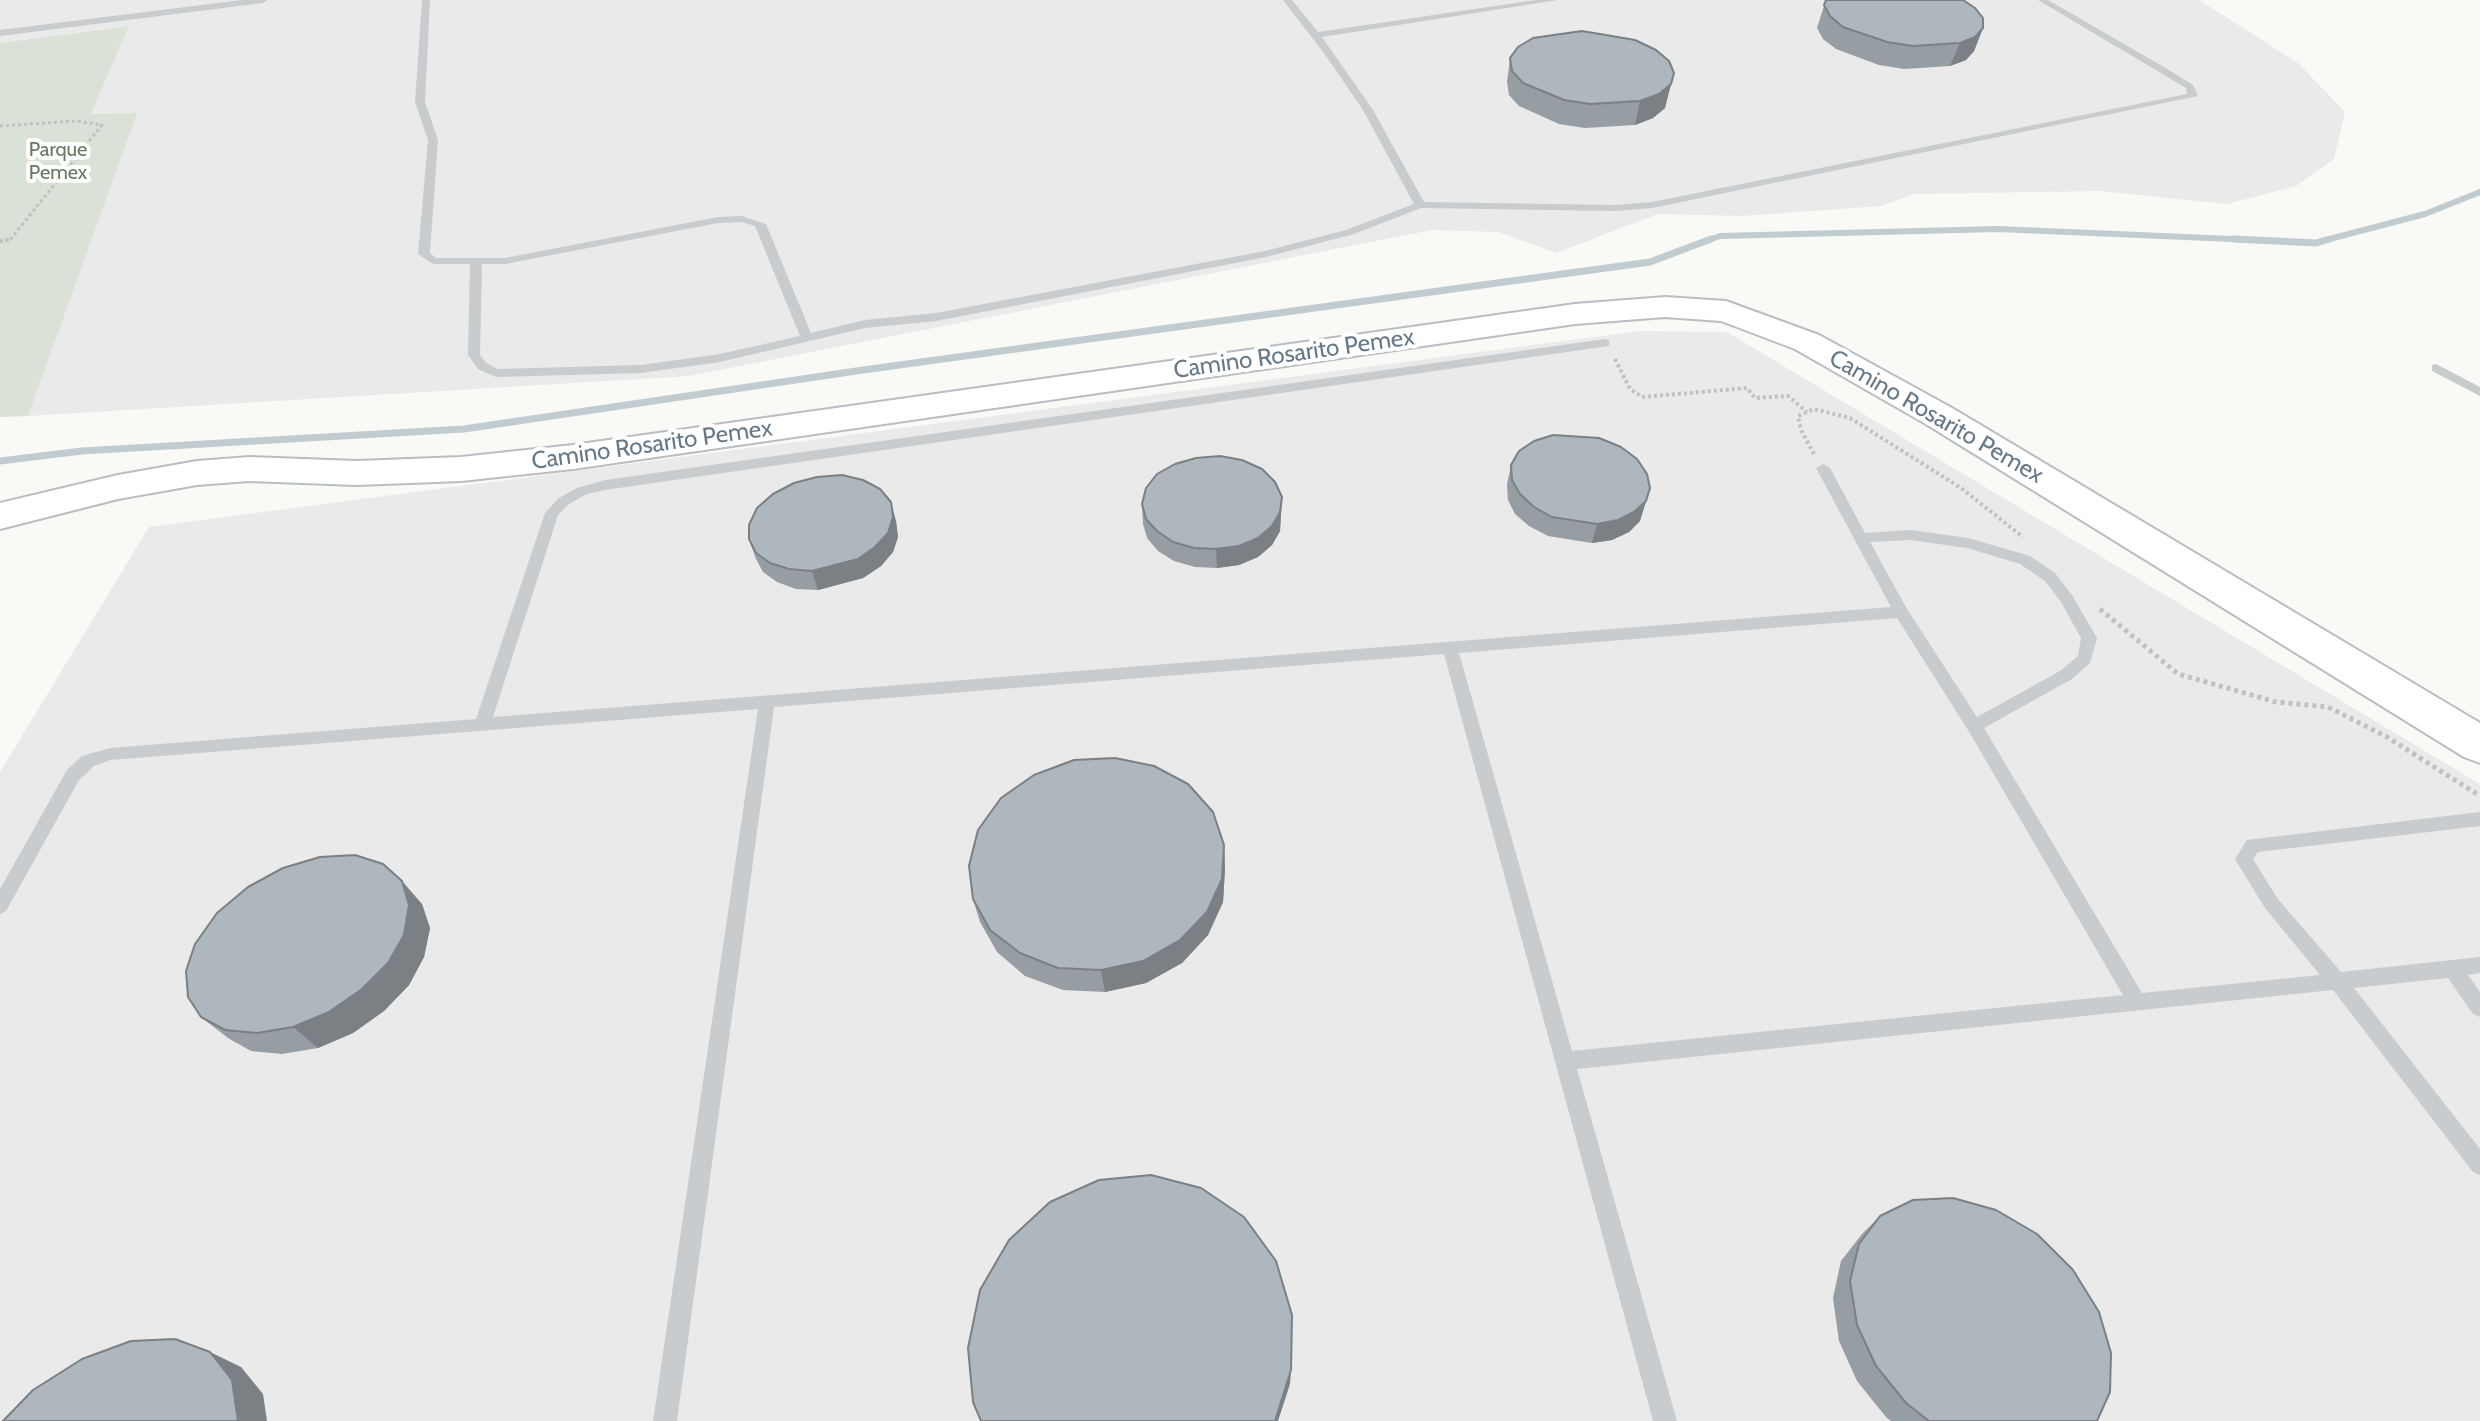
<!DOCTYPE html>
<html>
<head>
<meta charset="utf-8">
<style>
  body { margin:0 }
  canvas { display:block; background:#f9f9f6 }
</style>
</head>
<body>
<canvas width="2480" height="1421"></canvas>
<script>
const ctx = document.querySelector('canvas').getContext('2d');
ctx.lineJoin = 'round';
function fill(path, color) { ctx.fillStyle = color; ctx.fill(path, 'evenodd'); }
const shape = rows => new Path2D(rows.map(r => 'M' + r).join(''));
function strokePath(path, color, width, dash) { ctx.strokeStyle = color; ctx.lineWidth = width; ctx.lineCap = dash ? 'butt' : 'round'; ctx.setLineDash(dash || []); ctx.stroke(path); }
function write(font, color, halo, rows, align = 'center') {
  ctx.font = font + ' Cabin,sans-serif'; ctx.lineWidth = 8; ctx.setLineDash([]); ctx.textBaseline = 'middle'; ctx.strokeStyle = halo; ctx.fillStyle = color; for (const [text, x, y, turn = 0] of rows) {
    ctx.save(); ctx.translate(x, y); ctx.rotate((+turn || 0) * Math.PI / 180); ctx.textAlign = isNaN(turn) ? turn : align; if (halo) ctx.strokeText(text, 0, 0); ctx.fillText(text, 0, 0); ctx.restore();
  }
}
fill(shape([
  [0,0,2199,0,2298,63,2345,112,2334,159,2296,186,2227,204,2100,191,1915,194,1881,206,1741,216,1658,214,1556,253,1499,232,1432,230,689,376,28,416,136,113,91,114,129,26,0,43],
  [1640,331,1727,332,2480,784,2480,1421,0,1421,0,772,149,527]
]), '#e9eae9');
fill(shape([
  [129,26,91,114,137,113,28,416,0,417,0,43]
]), '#dae1d6');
strokePath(shape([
  [1706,241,1720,236,1998,229,2279,241],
  [2322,241,2425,214,2480,192]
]), '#c1ccd1', 6);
strokePath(shape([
  [2234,239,2316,243,2330,239],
  [0,461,82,451,464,429,863,370,1650,262,1711,239]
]), '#c1ccd1', 7);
const secondary = shape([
  [1665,297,1726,301,1819,335,1952,408,2480,723,2480,763,2464,757,1926,424,1795,349,1721,321,1665,317,1575,324,573,469,461,481,357,485,249,481,197,485,118,499,0,529,0,503,118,475,197,461,249,457,357,461,461,457,573,445,1575,304,1665,297]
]);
strokePath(secondary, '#b8bec2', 4);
strokePath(shape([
  [0,126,75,121,102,125,10,240,0,241]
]), '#bfc2c4', 3, [3, 3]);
strokePath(shape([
  [0,241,11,239],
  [1615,359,1630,389,1642,397,1747,388,1755,398,1788,396,1807,412],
  [1814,454,1801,430,1798,416,1814,409,1850,418,1961,488,2023,537]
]), '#bfc2c4', 4, [3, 3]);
strokePath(shape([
  [2100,609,2178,674,2276,702,2328,707,2387,737,2480,796]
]), '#bfc2c4', 5, [4, 4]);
fill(shape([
  [242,0,267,0,263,3,0,36,0,30,242,0],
  [422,0,430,0,425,102,438,140,430,253,436,258,505,258,718,217,742,216,766,224,811,333,865,320,936,313,1265,251,1346,230,1414,204,1363,110,1324,53,1283,0,1292,0,1318,32,1536,0,1558,0,1322,37,1373,110,1424,202,1615,205,1652,202,2187,94,2186,88,2038,0,2048,0,2169,70,2193,85,2198,96,1652,208,1615,211,1421,208,1354,234,1266,257,936,321,865,328,720,362,641,373,496,377,478,369,468,355,470,264,433,264,418,254,428,140,415,102,422,0],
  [742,222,755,226,800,336,720,354,641,365,498,369,486,363,480,355,482,264,505,264,718,223,742,222],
  [1605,339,1609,340,1609,346,605,490,587,494,569,504,558,515,493,717,1891,607,1816,468,1823,464,1830,468,1865,533,1911,530,1968,538,2030,556,2055,573,2072,595,2097,638,2090,663,2072,679,1984,728,2142,993,2320,975,2265,908,2238,864,2235,859,2247,840,2480,812,2480,826,2258,852,2253,859,2277,898,2341,972,2480,957,2480,973,2468,975,2480,992,2480,1017,2473,1014,2448,978,2354,988,2480,1149,2480,1175,2473,1172,2333,990,1577,1069,1677,1421,1653,1421,1444,654,774,707,677,1421,653,1421,758,709,110,760,94,766,79,780,6,911,0,914,0,889,67,770,82,756,110,748,476,719,545,513,559,498,577,488,605,480,1605,339],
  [1911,540,1967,548,2020,564,2045,581,2061,602,2081,638,2078,656,2060,671,1977,717,1907,609,1870,542,1911,540],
  [1897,618,1968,730,2123,995,1572,1051,1459,653,1897,618],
  [2436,364,2480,387,2480,396,2432,371,2432,365,2436,364]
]), '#c8cccf');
fill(secondary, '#fff');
fill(shape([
  [1826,0,1983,28,1974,51,1966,60,1950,66,1904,69,1879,65,1836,49,1823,39,1817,28],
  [1510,58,1665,108,1653,118,1635,125,1585,128,1559,124,1519,106,1509,95,1507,82],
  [1511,465,1650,488,1640,521,1629,532,1612,540,1592,543,1548,536,1529,526,1515,514,1508,500,1507,484],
  [1282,497,1280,531,1272,545,1258,557,1239,565,1217,568,1195,567,1174,561,1158,551,1147,538,1143,524,1142,504],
  [896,521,898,537,893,552,881,566,863,578,818,590,796,589,777,582,763,572,756,559,749,539],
  [1224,845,1225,869,1223,902,1208,935,1182,963,1146,983,1105,992,1063,990,1025,976,997,952,980,922,973,899],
  [422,904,430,928,424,957,409,985,384,1011,353,1033,318,1048,282,1054,251,1051,228,1038,201,1017],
  [1880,1216,2097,1421,1891,1421,1886,1417,1857,1381,1839,1341,1833,1298,1841,1261,1862,1234]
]), '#969da3');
fill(shape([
  [1983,28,1974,51,1966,60,1950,66,1960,43],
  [1674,73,1665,108,1653,118,1635,125,1640,101],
  [1282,497,1280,531,1272,545,1258,557,1239,565,1217,568,1216,549],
  [1646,501,1640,521,1629,532,1612,540,1592,543,1597,524],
  [891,502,896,521,898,537,893,552,881,566,863,578,818,590,812,571],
  [1224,845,1225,869,1223,902,1208,935,1182,963,1146,983,1105,992,1101,970],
  [402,881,422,904,430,928,424,957,409,985,384,1011,353,1033,318,1048,293,1027],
  [210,1352,241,1367,263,1394,267,1421,238,1421],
  [1291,1370,1290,1384,1278,1421,1275,1421]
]), '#7a8084');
const building = shape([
  [1826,0,1963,0,1975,8,1983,18,1983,28,1975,37,1960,43,1913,46,1887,42,1843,27,1830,16,1824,5,1826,0],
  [1582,31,1635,40,1656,50,1669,61,1674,73,1671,84,1659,94,1640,101,1590,104,1564,100,1523,83,1512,71,1510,58,1518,47,1533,38,1582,31],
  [1553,435,1599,438,1621,447,1637,459,1647,474,1650,488,1646,501,1634,512,1618,520,1597,524,1552,517,1534,507,1520,494,1512,480,1511,465,1519,451,1534,441,1553,435],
  [1220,456,1242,460,1262,469,1275,482,1282,497,1280,512,1272,526,1258,538,1239,546,1216,549,1194,548,1173,542,1157,531,1146,519,1142,504,1146,488,1157,474,1175,464,1196,458,1220,456],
  [842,475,863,480,880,489,891,502,893,517,888,533,875,547,858,559,812,571,789,569,770,563,756,553,749,539,749,525,757,508,773,494,794,483,817,477,842,475],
  [1115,758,1154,766,1188,784,1213,812,1224,845,1222,879,1207,912,1180,940,1143,961,1101,970,1058,968,1020,953,990,930,973,899,969,866,978,830,1001,798,1034,775,1074,760,1115,758],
  [355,855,383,864,402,881,409,905,404,935,388,963,362,989,329,1012,293,1027,257,1033,225,1030,201,1017,188,997,186,971,195,944,217,913,248,887,283,868,320,857,355,855],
  [1151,1175,1201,1188,1244,1217,1276,1261,1292,1315,1291,1370,1275,1421,981,1421,973,1402,968,1348,980,1290,1009,1240,1050,1202,1099,1180,1151,1175],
  [1953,1198,1996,1210,2037,1234,2073,1270,2099,1312,2111,1353,2110,1392,2097,1421,1929,1421,1906,1403,1876,1366,1857,1325,1850,1281,1859,1244,1880,1216,1913,1200,1953,1198],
  [175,1339,210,1352,232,1380,238,1421,3,1421,33,1390,82,1359,131,1341,175,1339]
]);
fill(building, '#aeb7bd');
strokePath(building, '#7a8084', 2);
write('20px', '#667a60', '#fff', [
  ["Parque",58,150],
  ["Pemex",58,173]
]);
write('24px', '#657989', '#fff', [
  ["Camino Rosarito Pemex",1294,354,-8],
  ["Camino Rosarito Pemex",1936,417,30],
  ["Camino Rosarito Pemex",652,445,-8]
]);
</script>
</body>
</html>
